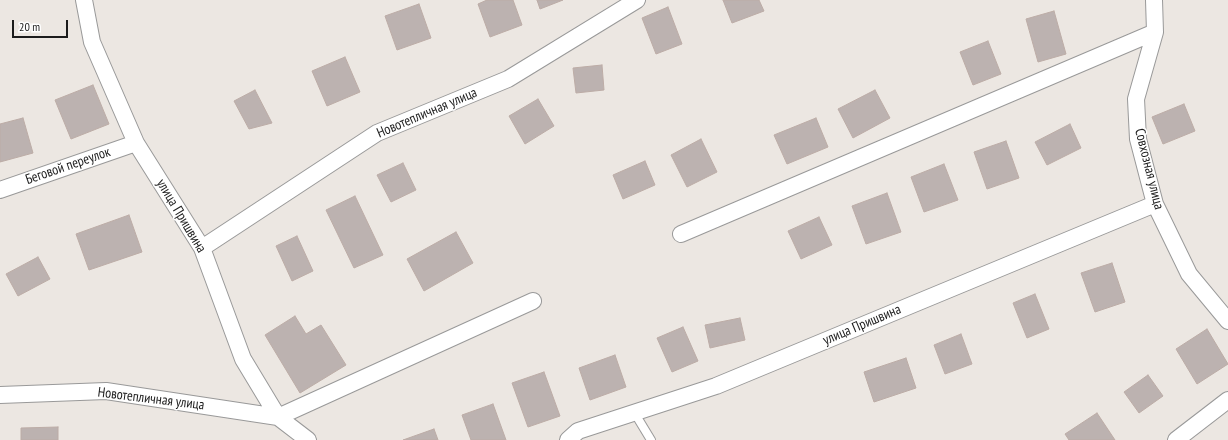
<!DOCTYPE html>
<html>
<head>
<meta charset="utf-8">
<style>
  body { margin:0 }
  #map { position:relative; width:1228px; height:440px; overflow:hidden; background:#ece7e2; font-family:"PT Sans Narrow",sans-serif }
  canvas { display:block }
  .scale { position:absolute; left:12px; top:20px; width:56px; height:18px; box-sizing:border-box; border:2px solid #1c1c1c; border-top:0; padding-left:5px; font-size:12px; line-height:14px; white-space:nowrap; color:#1c1c1c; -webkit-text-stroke:3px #fff; paint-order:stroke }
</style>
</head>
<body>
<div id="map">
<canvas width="1228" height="440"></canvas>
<div class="scale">20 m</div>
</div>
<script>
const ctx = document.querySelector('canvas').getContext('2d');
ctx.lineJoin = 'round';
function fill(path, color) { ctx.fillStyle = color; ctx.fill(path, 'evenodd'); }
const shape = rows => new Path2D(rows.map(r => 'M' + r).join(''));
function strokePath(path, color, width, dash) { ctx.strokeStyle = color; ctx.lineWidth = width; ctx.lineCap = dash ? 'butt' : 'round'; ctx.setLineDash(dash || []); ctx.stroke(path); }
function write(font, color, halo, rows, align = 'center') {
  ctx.font = font + ' "PT Sans Narrow",sans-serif'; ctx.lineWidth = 3; ctx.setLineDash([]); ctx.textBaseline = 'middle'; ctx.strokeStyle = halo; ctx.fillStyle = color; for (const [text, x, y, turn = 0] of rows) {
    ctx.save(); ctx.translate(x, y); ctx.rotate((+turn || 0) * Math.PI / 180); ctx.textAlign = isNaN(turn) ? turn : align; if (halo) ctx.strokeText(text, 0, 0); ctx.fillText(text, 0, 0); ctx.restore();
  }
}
const building = shape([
  [487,0,513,0,522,25,490,37,478,4,487,0],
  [537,0,563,0,540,9,537,0],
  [723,0,759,0,764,11,732,23,723,0],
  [419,4,431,38,397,50,385,16,419,4],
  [668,7,682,44,656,54,642,18,668,7],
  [1054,11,1066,54,1038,62,1026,19,1054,11],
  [988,41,1001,74,973,85,960,52,988,41],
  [345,57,360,92,327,106,312,71,345,57],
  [602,65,604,90,576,93,573,68,602,65],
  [93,85,109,124,71,139,55,100,93,85],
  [255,90,272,123,249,129,234,101,255,90],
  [875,90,890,118,853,138,838,109,875,90],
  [538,99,554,126,525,144,509,116,538,99],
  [1184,104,1195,131,1163,144,1152,117,1184,104],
  [23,118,33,153,0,162,0,124,23,118],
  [816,118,828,147,787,164,774,135,816,118],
  [1070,124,1081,148,1047,165,1035,142,1070,124],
  [701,139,717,172,687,187,671,155,701,139],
  [1006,141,1019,178,987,189,974,152,1006,141],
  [645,161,655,185,623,199,613,175,645,161],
  [403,163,416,190,391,202,377,175,403,163],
  [944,164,958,200,924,212,911,177,944,164],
  [887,193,901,232,866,244,852,206,887,193],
  [355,196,383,255,354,268,326,210,355,196],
  [129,215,142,252,89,270,76,234,129,215],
  [819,217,832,245,801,259,788,231,819,217],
  [456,232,473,263,424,291,407,259,456,232],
  [297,236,313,271,292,281,276,246,297,236],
  [38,257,50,279,18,296,6,274,38,257],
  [1112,263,1125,302,1095,312,1081,273,1112,263],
  [1035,294,1049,329,1027,338,1013,303,1035,294],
  [295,316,306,334,321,325,346,365,300,393,265,335,295,316],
  [740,318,745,340,710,348,705,325,740,318],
  [683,327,698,361,672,372,657,338,683,327],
  [1207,329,1228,364,1197,384,1176,349,1207,329],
  [961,334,972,364,945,374,934,345,961,334],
  [615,355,626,387,590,400,579,368,615,355],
  [906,358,916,388,874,402,864,372,906,358],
  [544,372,560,416,528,427,512,383,544,372],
  [1148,375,1163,396,1139,413,1124,392,1148,375],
  [493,404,506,440,471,440,462,415,493,404],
  [1097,413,1115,440,1069,440,1065,434,1097,413],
  [58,427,58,440,21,440,21,428,58,427],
  [434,429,438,440,403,440,434,429]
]);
fill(building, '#bcb2b0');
strokePath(building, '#bcaca6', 1);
const lane = shape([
  [634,412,651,440]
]);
const street = shape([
  [84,0,92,42,136,143,202,248,243,359,278,417,308,440],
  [1154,0,1155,32,1136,99,1138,139,1155,204,1189,274,1228,321],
  [0,190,136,143],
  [681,234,1155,32],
  [202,248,377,133,508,79,637,0],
  [0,395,106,391,278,417,533,301],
  [568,440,578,431,716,386,1155,204],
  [1176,440,1228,400]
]);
strokePath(lane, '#999', 10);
strokePath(street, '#999', 18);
strokePath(lane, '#fff', 8);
strokePath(street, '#fff', 16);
write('14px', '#1c1c1c', '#fff', [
  ["Новотепличная улица",427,113,-23],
  ["Беговой переулок",68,166,-19],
  ["Совхозная улица",1149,169,76],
  ["улица Пришвина",181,216,59],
  ["улица Пришвина",862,325,-23],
  ["Новотепличная улица",151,399,7]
]);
</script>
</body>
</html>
